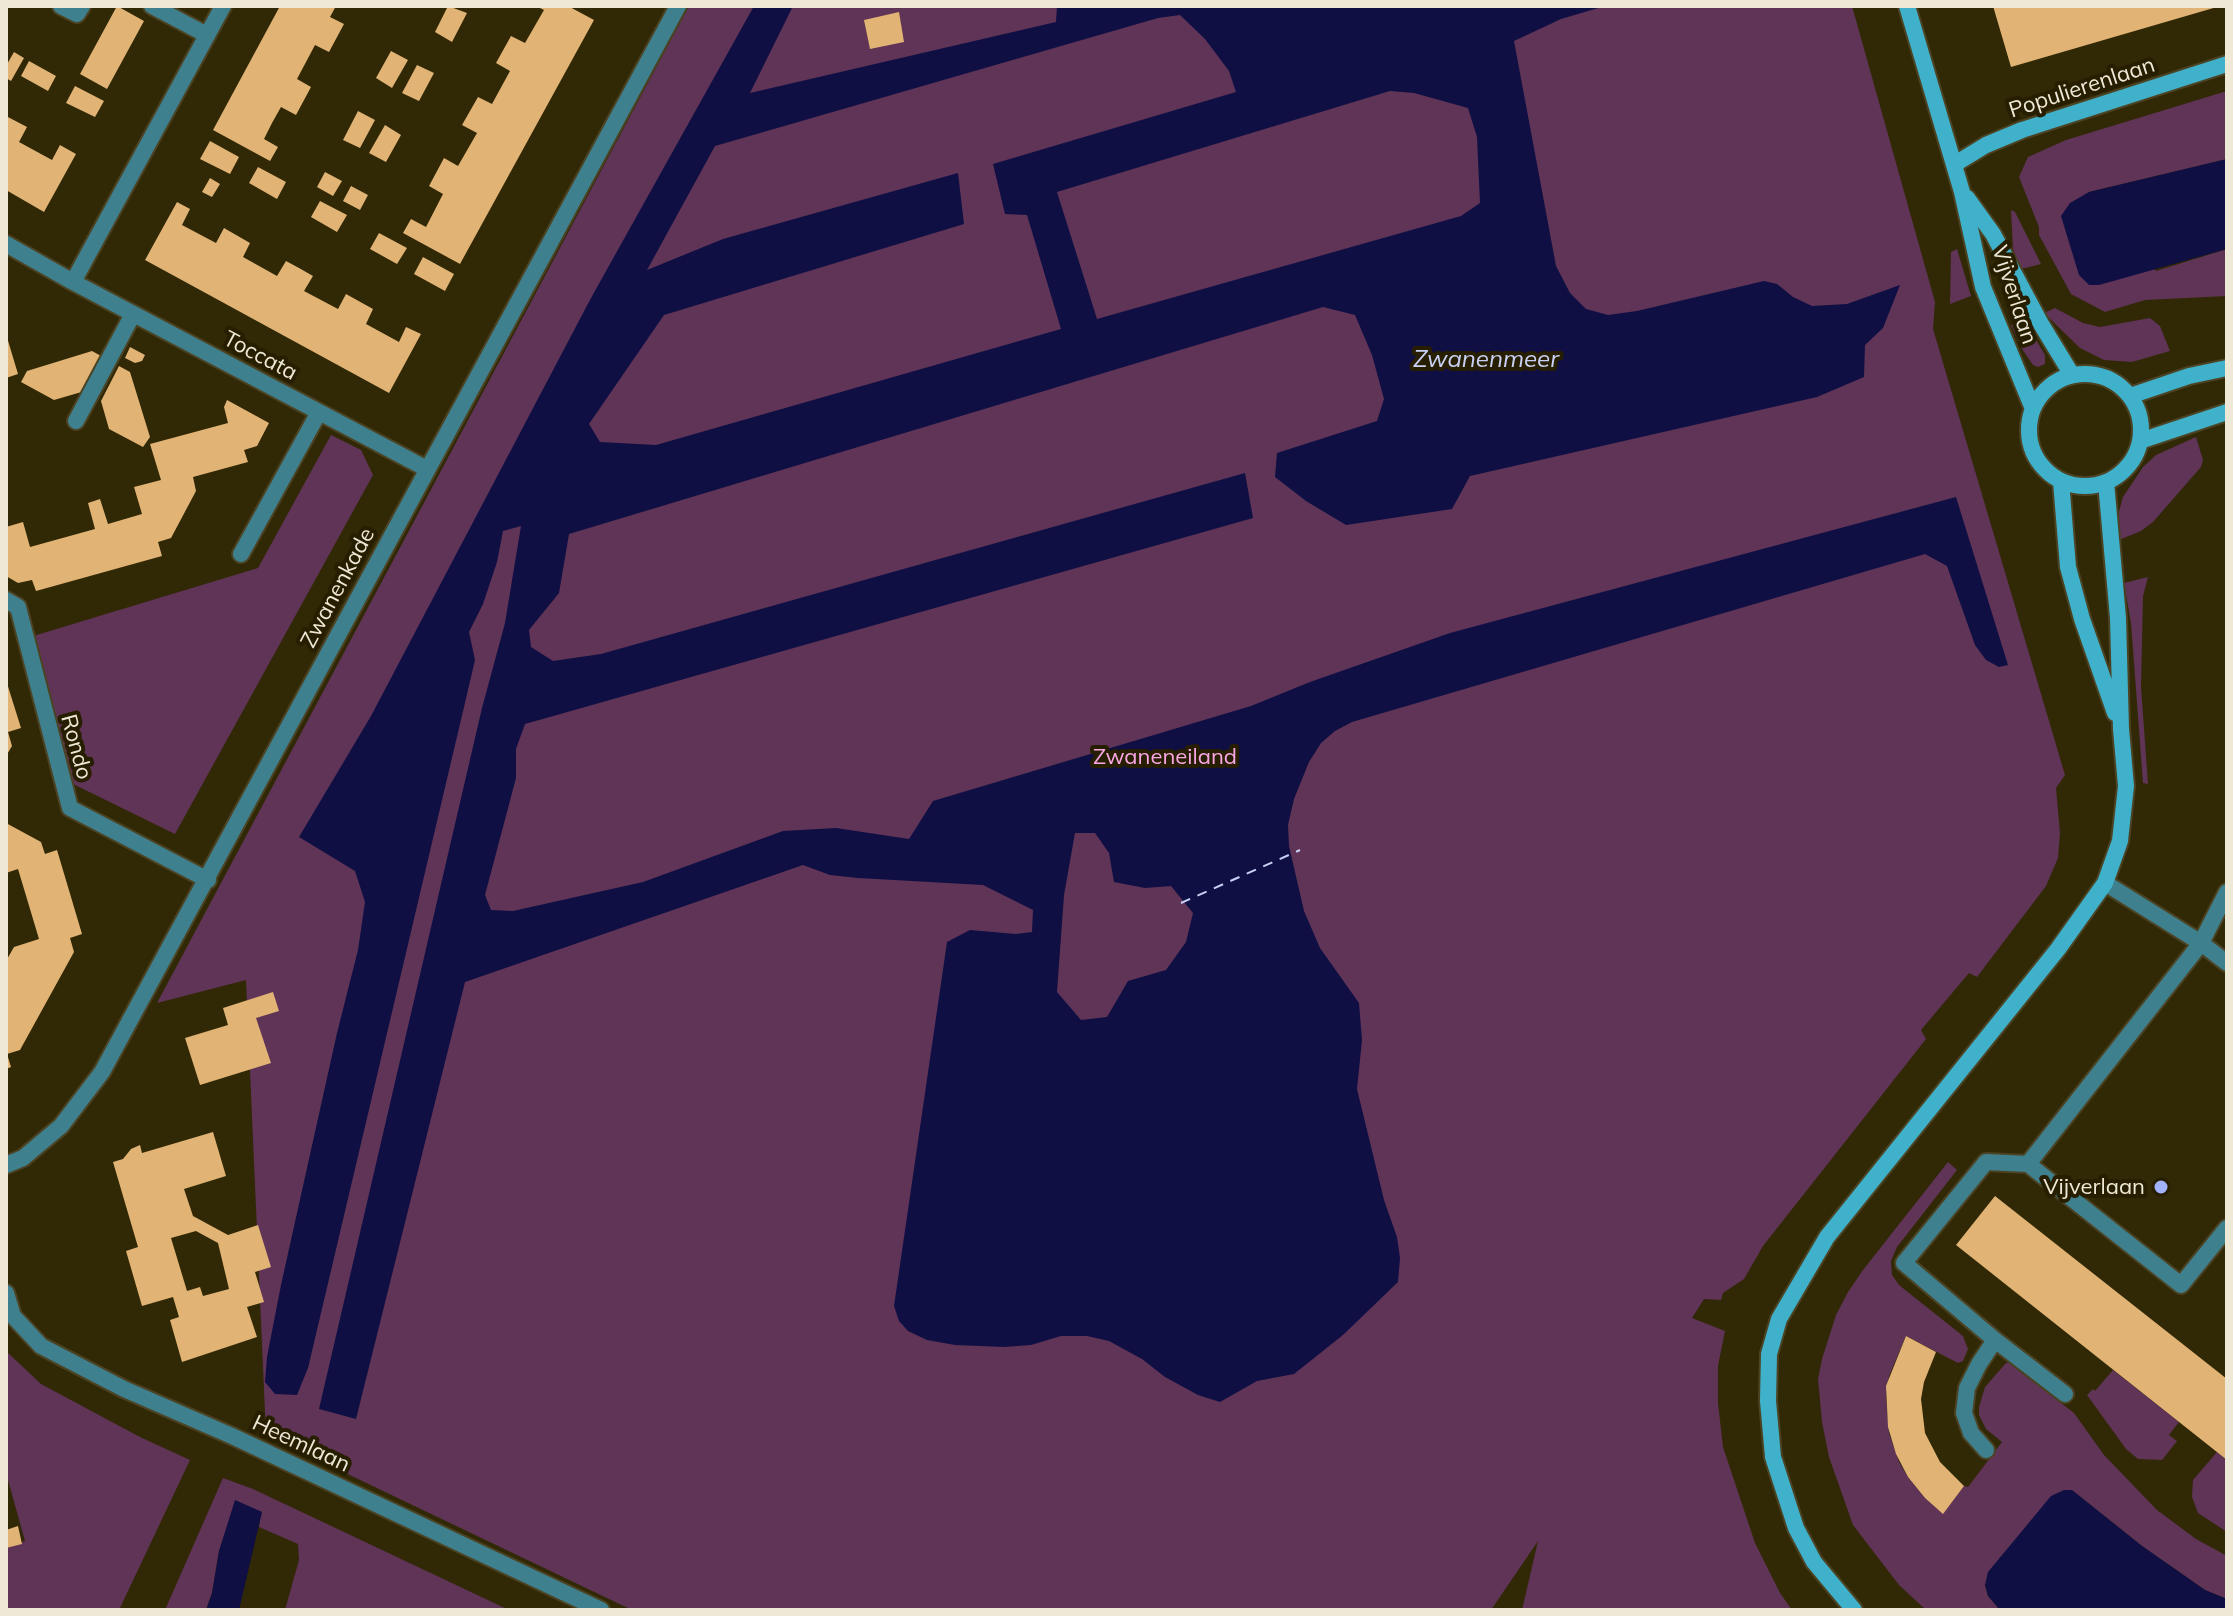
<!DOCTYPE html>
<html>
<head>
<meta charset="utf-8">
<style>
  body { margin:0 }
  #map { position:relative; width:2233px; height:1616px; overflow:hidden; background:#312806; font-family:Mulish,sans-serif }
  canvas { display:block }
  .frame { position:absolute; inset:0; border:8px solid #eee9d6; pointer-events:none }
</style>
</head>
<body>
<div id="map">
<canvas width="2233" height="1616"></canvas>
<div class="frame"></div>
</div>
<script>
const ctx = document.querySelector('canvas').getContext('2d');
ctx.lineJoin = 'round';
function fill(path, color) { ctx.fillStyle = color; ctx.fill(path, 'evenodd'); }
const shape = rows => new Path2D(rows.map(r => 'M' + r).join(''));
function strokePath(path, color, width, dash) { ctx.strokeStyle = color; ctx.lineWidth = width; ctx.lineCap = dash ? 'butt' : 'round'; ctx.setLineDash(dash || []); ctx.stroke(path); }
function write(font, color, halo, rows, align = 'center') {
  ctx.font = font + ' Mulish,sans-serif'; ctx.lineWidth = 8; ctx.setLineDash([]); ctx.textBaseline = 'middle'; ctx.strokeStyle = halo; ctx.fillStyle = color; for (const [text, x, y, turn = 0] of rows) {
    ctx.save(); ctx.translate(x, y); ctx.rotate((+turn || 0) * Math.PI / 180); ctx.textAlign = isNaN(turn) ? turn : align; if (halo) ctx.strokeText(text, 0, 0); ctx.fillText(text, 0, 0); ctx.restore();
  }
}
fill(shape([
  [689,6,1852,6,1935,302,1933,329,2065,775,2056,788,2060,833,2058,858,2046,886,1977,977,1969,973,1921,1030,1926,1039,1763,1246,1744,1279,1723,1293,1721,1300,1704,1299,1692,1318,1725,1331,1718,1366,1718,1403,1723,1447,1755,1543,1780,1593,1792,1610,1522,1610,1538,1541,1491,1610,632,1610,266,1435,246,980,157,1003],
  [2227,91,2227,159,2089,192,2156,271,2227,249,2227,296,2145,300,2105,312,2071,294,2039,235,2039,227,2019,177,2028,157,2066,140],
  [2011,210,2015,212,2041,264,2021,269,2013,249],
  [1957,249,1971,296,1950,304,1951,252],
  [2055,308,2083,323,2100,327,2150,318,2160,326,2170,351,2132,362,2104,360,2080,348,2044,313],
  [2025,321,2045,355,2045,364,2038,367,2033,365,2022,349,2011,325],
  [331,435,361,450,373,475,175,834,73,784,30,637,258,568],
  [2196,437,2203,460,2201,467,2153,522,2141,531,2119,540,2118,515,2123,497,2143,467,2156,455],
  [2148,577,2143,596,2141,687,2148,784,2143,783,2131,623,2124,583],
  [1948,1162,1957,1170,1897,1247,1891,1261,1892,1275,1899,1285,1963,1336,1968,1349,1963,1361,1958,1363,1906,1336,1889,1376,1886,1397,1889,1433,1899,1462,1908,1477,1925,1498,1943,1513,1964,1486,1968,1487,2002,1442,1986,1429,1979,1415,1979,1407,1985,1387,2006,1363,2009,1363,2074,1413,2104,1455,2157,1510,2196,1539,2227,1556,2227,1599,2205,1590,2142,1546,2073,1491,1985,1585,1988,1596,2000,1610,1926,1610,1899,1585,1853,1525,1829,1457,1822,1422,1818,1379,1822,1359,1836,1315,1848,1292,1863,1270],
  [6,1351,41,1384,140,1437,190,1460,119,1610,6,1610,6,1547,25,1541,6,1473],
  [2113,1370,2179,1422,2169,1435,2177,1441,2162,1460,2138,1459,2126,1449,2087,1395,2093,1389,2095,1391],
  [2217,1452,2227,1460,2227,1532,2198,1513,2192,1497,2193,1480],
  [223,1478,253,1489,509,1610,285,1610,299,1560,298,1544,259,1527,261,1512,236,1501,219,1551,212,1593,206,1610,165,1610]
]), '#5f3456');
fill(shape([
  [754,6,793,6,750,93,1056,22,1057,6,1605,6,1561,19,1514,41,1556,266,1570,293,1586,309,1608,315,1637,311,1764,281,1777,284,1793,297,1812,306,1847,304,1900,285,1883,328,1865,345,1864,377,1817,397,1470,476,1452,509,1346,525,1306,501,1275,477,1277,453,1377,421,1384,399,1372,355,1355,315,1323,307,569,534,559,593,529,630,531,647,553,661,601,654,1245,473,1253,518,525,724,516,749,516,778,485,895,491,910,513,911,643,882,783,831,836,828,909,839,933,801,1251,706,1310,682,1450,633,1956,497,2008,665,1999,667,1986,660,1975,645,1947,566,1925,554,1352,722,1335,731,1321,743,1309,762,1294,799,1288,825,1289,846,1304,911,1320,948,1359,1003,1362,1040,1357,1089,1384,1200,1397,1237,1400,1258,1398,1282,1343,1335,1294,1374,1257,1381,1220,1402,1198,1395,1165,1377,1142,1359,1109,1341,1087,1336,1061,1336,1031,1345,1004,1347,955,1345,927,1340,908,1331,899,1321,894,1306,947,942,970,930,1016,934,1032,932,1033,910,983,885,858,878,830,875,803,865,465,982,356,1419,319,1409,482,708,505,623,521,526,503,531,497,562,483,604,469,632,475,660,464,707,308,1368,297,1395,275,1394,265,1382,267,1357,281,1285,337,1033,358,950,365,902,355,871,299,837,371,716,591,298],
  [1180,15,1205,39,1229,71,1236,92,993,164,1005,214,1027,215,1061,329,656,445,600,442,589,424,664,315,964,224,958,173,723,239,647,270,715,146,1158,18],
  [1390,91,1414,93,1468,108,1477,137,1480,203,1461,216,1097,319,1057,192],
  [1075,833,1095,833,1109,853,1114,882,1145,888,1171,886,1193,913,1186,942,1166,970,1128,981,1107,1017,1081,1020,1057,992,1064,895],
  [2227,159,2227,249,2099,285,2089,285,2079,275,2061,216,2070,203,2089,192],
  [2064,1490,2072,1490,2142,1546,2205,1590,2227,1599,2227,1610,2000,1610,1988,1596,1985,1585,1988,1572,2051,1496],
  [235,1500,262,1512,239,1610,206,1610,212,1593,219,1551]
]), '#0f0f44');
strokePath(shape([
  [1181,903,1300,850]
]), '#c8d0f4', 2, [10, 8]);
fill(shape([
  [117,6,144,21,107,89,80,74],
  [280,6,336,6,330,17,344,24,329,52,315,45,297,79,311,87,296,115,281,107,272,123,264,139,278,147,270,161,213,130],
  [448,6,467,13,452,42,435,32],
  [536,6,568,6,594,20,460,264,403,233,411,219,426,227,443,194,429,186,444,158,458,166,477,133,462,125,478,97,492,104,510,71,496,63,511,36,525,43,544,10],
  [1993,6,2217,6,2217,7,2011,67],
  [899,12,904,42,870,49,864,20],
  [391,51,408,60,392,88,376,78],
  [14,52,24,58,11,81,6,78,6,66],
  [29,61,56,76,48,91,21,76],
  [417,65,434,73,419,101,402,93],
  [75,86,104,101,95,117,66,103],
  [358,111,375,120,360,148,343,140],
  [6,116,27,127,19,142,52,160,60,145,76,154,44,212,6,190],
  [385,125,401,135,386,162,369,153],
  [210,141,239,157,230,174,200,159],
  [258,167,286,182,277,199,249,183],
  [325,172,342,181,333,196,317,187],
  [210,178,220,184,212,197,202,192],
  [351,186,368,195,360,210,343,201],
  [320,201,347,215,337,232,311,217],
  [177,202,190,209,182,225,216,243,224,228,250,243,243,257,277,276,286,261,299,268,313,276,304,291,338,309,346,294,373,309,366,324,399,342,406,327,421,334,389,393,145,260],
  [379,233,407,248,397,264,370,249],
  [423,257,454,274,445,291,414,274],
  [6,334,18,374,6,378],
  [130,347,145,355,142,361,135,363,125,358],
  [92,351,103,357,85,391,54,400,21,382,27,371],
  [119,366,130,372,150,437,143,447,109,429,101,401],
  [227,400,269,423,257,446,244,450,248,462,193,477,196,491,171,538,158,542,162,556,36,591,32,580,18,583,6,576,6,527,23,522,30,547,95,529,88,503,100,499,108,524,142,514,134,487,161,480,150,444,228,423,224,407],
  [6,680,21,728,8,732,12,746,6,756],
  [6,823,41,842,45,854,57,850,82,934,70,938,74,952,20,1050,7,1054,11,1067,6,1069,6,961,14,947,39,939,18,869,6,873],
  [273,992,279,1011,256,1018,271,1063,200,1085,185,1038,228,1025,223,1008],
  [213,1132,226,1176,184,1189,193,1216,228,1235,258,1225,271,1267,255,1272,264,1302,247,1307,257,1337,182,1362,170,1320,179,1317,173,1297,142,1306,126,1251,138,1247,113,1162,123,1159,131,1149,140,1145,142,1153],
  [196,1231,218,1243,229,1289,203,1296,200,1287,187,1291,171,1238],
  [1995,1196,2227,1379,2227,1460,1956,1245],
  [1906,1336,1936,1352,1924,1382,1921,1399,1925,1433,1940,1462,1964,1486,1943,1514,1925,1498,1908,1477,1896,1454,1888,1427,1886,1386],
  [18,1526,22,1544,6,1548,6,1530]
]), '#e1b475');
const lane = shape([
  [61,6,77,14,82,6],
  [152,6,207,35],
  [76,421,133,314],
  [2227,892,2201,943,2028,1164,2181,1285,2227,1228],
  [1995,1340,2065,1394],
  [1986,1450,1971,1433,1964,1413,1967,1388,1979,1364,1995,1340,1904,1263,1986,1162,2028,1164]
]);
const street = shape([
  [6,244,73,282,427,469],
  [73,282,223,6],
  [241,554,319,412],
  [6,600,18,607,70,808,208,880],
  [2105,883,2201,943,2227,963],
  [6,1165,23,1158,61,1126,102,1072,678,6],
  [6,1293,13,1316,41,1346,124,1389,232,1436,601,1610]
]);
const secondary = shape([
  [1907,6,1962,192,1983,287,2033,409],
  [1955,164,1986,145,2022,130,2227,64],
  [1967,198,1993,234,2041,324,2072,375],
  '2029 430a56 56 0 1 1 112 0a56 56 0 1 1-112 0Z',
  [2130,396,2189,376,2227,368],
  [2140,441,2227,412],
  [2061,481,2068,567,2082,619,2115,713],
  [1854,1610,1814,1562,1796,1528,1773,1457,1768,1401,1769,1354,1779,1319,1827,1237,2058,949,2105,883,2120,841,2126,786,2121,729,2118,618,2106,482]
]);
strokePath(lane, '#4b4323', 20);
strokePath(street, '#4b4323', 20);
strokePath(secondary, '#4b4323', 20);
strokePath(lane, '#3f808f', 16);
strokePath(street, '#3f808f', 16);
strokePath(secondary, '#3fb1ca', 16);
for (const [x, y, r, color] of [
  [2161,1187,8,"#a3b2fd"]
]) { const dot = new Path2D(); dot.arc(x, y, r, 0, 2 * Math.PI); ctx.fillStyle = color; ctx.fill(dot); strokePath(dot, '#271e00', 3); }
write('22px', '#eee9d6', '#271e00', [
  ["Populierenlaan",2082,88,-18],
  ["Vijverlaan",2014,295,72],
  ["Toccata",260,356,28],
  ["Zwanenkade",338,588,-62],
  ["Rondo",76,747,75],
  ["Heemlaan",301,1444,25]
]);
write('22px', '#f8a6e6', '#271e00', [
  ["Zwaneneiland",1165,757]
]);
write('22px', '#eee9d6', '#271e00', [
  ["Vijverlaan",2145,1187]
], 'right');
write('italic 24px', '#c8d0f4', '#271e00', [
  ["Zwanenmeer",1486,360]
]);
</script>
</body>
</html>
